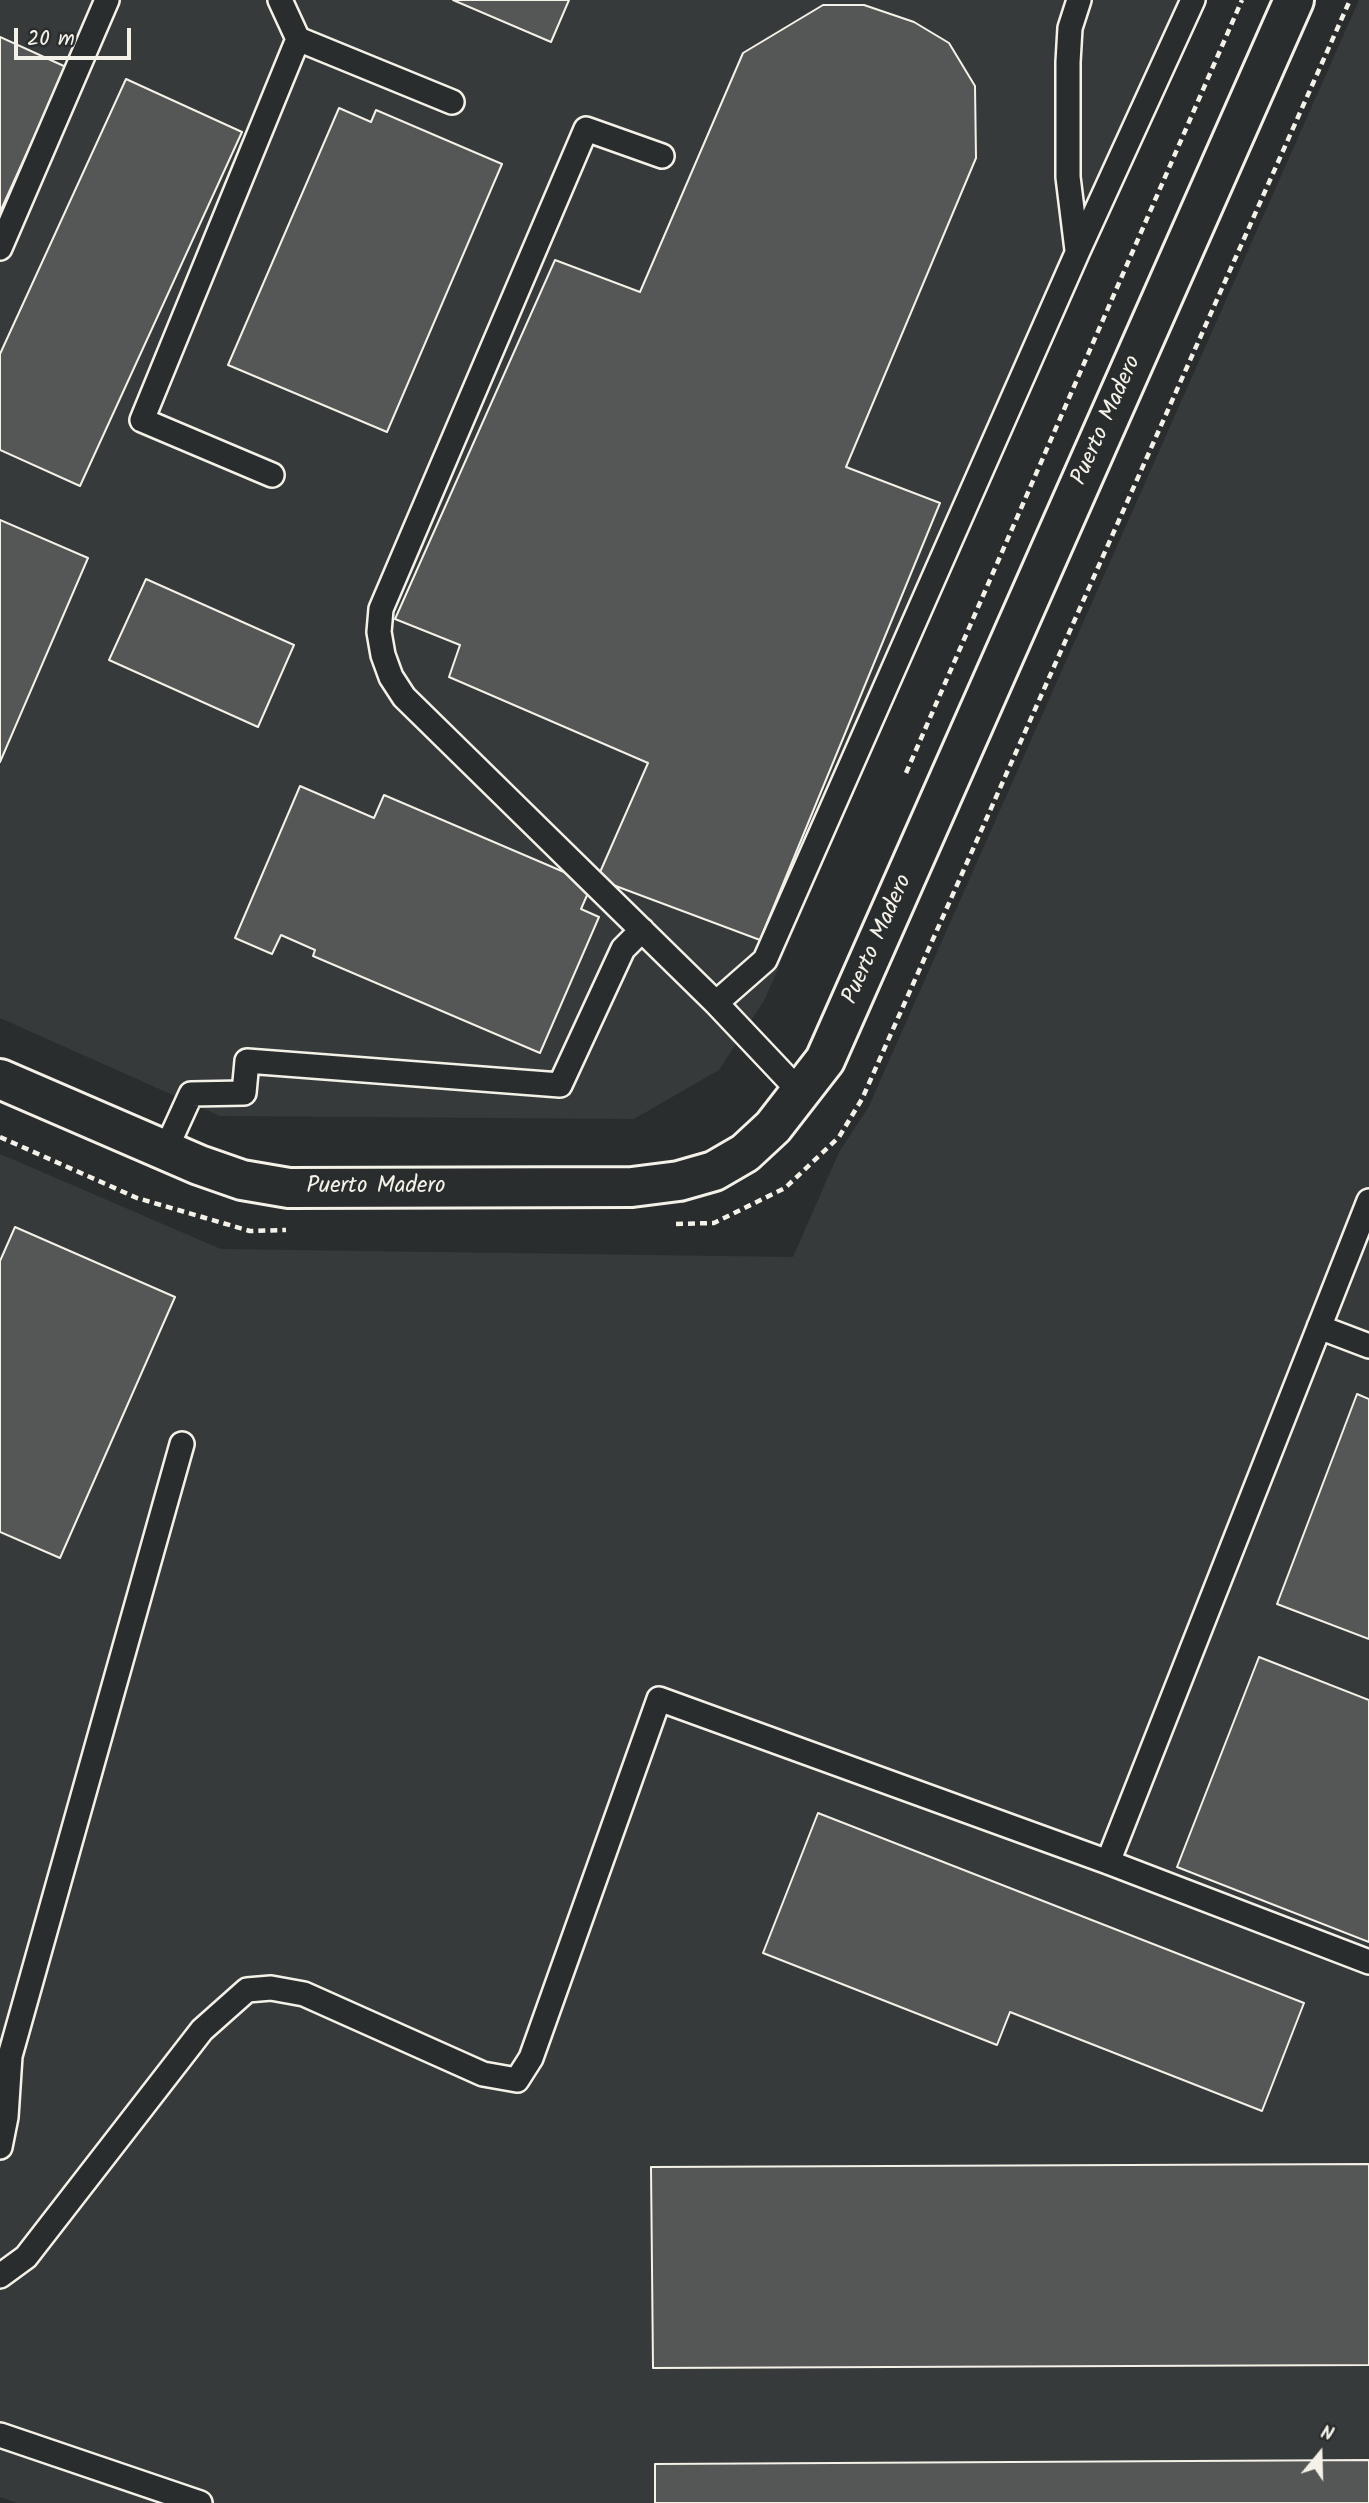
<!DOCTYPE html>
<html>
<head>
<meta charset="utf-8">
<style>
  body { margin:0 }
  #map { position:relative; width:1369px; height:2503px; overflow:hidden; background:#2a2d2e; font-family:Kalam,sans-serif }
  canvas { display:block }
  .north { position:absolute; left:1285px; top:2419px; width:70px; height:70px; -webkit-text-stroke:5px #2a2d2e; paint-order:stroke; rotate:19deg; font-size:19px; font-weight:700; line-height:28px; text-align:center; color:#f4f1e8 }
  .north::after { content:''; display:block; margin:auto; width:24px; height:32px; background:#f4f1e8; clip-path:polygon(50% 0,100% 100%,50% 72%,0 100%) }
  .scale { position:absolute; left:14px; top:28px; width:117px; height:32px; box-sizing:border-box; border:4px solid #f4f1e8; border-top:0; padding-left:9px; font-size:21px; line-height:24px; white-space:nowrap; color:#f4f1e8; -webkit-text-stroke:5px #2a2d2e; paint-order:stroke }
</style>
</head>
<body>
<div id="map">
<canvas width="1369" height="2503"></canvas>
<div class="north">N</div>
<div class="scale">20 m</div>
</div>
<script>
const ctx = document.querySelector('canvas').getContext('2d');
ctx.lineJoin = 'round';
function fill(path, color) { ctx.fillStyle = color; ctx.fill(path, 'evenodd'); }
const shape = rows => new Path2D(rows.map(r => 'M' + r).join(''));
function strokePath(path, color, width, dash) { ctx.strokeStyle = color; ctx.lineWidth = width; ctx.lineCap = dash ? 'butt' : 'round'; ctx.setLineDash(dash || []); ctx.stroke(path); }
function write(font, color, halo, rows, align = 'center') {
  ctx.font = font + ' Kalam,sans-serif'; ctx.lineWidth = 5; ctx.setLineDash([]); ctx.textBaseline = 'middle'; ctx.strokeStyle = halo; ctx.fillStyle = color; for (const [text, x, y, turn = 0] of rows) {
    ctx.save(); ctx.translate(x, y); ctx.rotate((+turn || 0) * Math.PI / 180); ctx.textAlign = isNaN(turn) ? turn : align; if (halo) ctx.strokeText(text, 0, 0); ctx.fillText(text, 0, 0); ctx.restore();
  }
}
fill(shape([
  [0,0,1192,0,765,999,719,1070,634,1119,220,1116,0,1018],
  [1359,0,1369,0,1369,2503,17,2503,0,2497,0,1154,221,1249,793,1257,839,1152,868,1108]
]), '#373a3a');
const building = shape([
  [453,0,569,0,551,42,453,0],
  [823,5,864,5,914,22,949,43,975,86,976,158,846,467,940,503,760,940,597,879,648,763,449,677,460,645,395,619,555,260,640,292,743,53,823,5],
  [0,37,66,67,0,212,0,37],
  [126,79,242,132,80,486,0,450,0,354,126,79],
  [339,108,371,122,376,110,502,164,387,432,228,365,339,108],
  [0,520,88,558,0,762,0,520],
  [146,579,294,645,258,727,109,660,146,579],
  [300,786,374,818,384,795,592,884,581,909,599,917,540,1053,313,956,315,950,281,935,272,954,235,938,300,786],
  [15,1227,175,1297,60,1558,0,1532,0,1261,15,1227],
  [1357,1394,1369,1399,1369,1639,1277,1604,1357,1394],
  [1259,1657,1369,1700,1369,1942,1177,1867,1259,1657],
  [818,1813,1304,2003,1262,2111,1010,2012,997,2045,763,1953,818,1813],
  [1369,2164,1369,2365,653,2368,651,2167,1369,2164],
  [1369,2460,1369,2503,655,2503,655,2464,1369,2460]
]);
fill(building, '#555756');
strokePath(building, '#f4f1e8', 2);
const lane = shape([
  [298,39,452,102],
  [662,156,586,129,381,609,379,632,383,655,391,677,404,697,716,1003,801,1093],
  [0,248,107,0],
  [1077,250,1068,177,1068,62,1070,28,1079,0],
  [272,475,142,420,298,39,280,0],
  [716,1003,765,960,1078,251,1193,0],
  [165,1151,191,1094,244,1093,247,1061,560,1085,623,949,642,930],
  [1319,1327,1369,1346],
  [1108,1862,1369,1201],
  [0,2147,6,2117,10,2056,182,1444],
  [0,2276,26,2257,202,2030,247,1990,271,1988,304,1994,483,2074,517,2080,531,2058,659,1699,1108,1862,1369,1962],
  [0,2435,200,2503]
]);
const street = shape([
  [0,1079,199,1165,242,1180,289,1188,632,1187,679,1181,714,1171,745,1153,773,1127,825,1060,1294,0]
]);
strokePath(lane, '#f4f1e8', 28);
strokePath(street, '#f4f1e8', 44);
strokePath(shape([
  [906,773,1242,0],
  [0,1137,137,1198,250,1231,286,1230],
  [676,1224,714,1223,785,1188,839,1137,862,1099,1350,0]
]), '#f4f1e8', 4.5, [7, 5]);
strokePath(lane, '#2a2d2e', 23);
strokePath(street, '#2a2d2e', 38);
write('23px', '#f4f1e8', '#2a2d2e', [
  ["Puerto Madero",1108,421,-66],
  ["Puerto Madero",879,940,-66],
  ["Puerto Madero",376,1188]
]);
</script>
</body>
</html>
